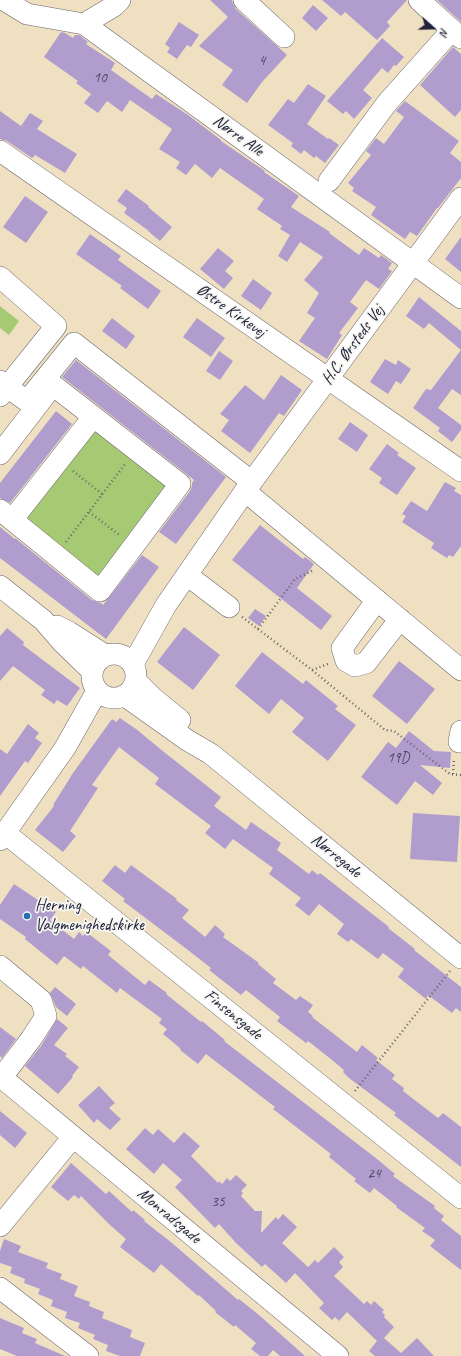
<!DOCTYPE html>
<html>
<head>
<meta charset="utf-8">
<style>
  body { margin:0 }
  #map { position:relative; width:461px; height:1356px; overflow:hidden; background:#efe0c2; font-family:Caveat,sans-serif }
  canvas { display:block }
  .north { position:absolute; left:413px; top:8px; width:40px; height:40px; -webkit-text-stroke:3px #f6f6f2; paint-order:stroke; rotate:110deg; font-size:11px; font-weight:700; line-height:16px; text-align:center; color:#22223b }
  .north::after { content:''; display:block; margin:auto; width:14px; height:18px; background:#22223b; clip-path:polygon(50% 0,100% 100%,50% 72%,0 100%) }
</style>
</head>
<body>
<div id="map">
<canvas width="461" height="1356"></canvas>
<div class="north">N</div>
</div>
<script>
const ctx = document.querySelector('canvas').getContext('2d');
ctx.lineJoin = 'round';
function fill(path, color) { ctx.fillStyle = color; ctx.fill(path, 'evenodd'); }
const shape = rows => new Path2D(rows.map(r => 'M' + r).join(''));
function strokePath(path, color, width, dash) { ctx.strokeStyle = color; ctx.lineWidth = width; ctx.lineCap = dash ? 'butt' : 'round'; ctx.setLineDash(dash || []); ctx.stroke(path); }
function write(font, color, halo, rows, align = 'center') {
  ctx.font = font + ' Caveat,sans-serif'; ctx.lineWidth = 3.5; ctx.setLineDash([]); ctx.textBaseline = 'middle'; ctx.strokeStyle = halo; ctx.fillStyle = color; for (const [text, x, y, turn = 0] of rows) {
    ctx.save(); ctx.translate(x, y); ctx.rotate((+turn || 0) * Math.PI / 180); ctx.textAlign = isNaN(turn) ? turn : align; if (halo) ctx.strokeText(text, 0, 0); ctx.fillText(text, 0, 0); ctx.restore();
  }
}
fill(shape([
  [0,306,19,321,9,335,0,328],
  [93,417,180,484,100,591,12,520]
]), '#a6ca74');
fill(shape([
  [210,0,232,0,233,4,236,9,287,55,262,82,247,103,222,85,233,70,199,46,228,17],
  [322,0,407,0,387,22,390,26,377,40,345,12,341,16],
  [437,0,461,0,461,22],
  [313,5,328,18,316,31,302,18],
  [179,22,199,35,191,47,187,45,177,59,167,52,170,48,165,44],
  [61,32,65,33,73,38,75,35,79,35,88,42,86,44,115,63,111,70,152,99,156,94,188,115,221,140,221,141,265,171,264,172,299,196,291,207,330,232,329,233,359,255,364,248,379,258,381,255,392,263,388,269,392,271,379,289,366,280,350,302,358,308,339,333,342,335,327,359,299,341,315,318,307,313,319,293,304,280,323,257,300,242,287,262,278,256,290,235,280,229,282,226,257,209,264,199,220,168,212,178,195,164,186,175,176,168,180,162,159,149,172,129,130,100,122,112,107,101,98,113,84,103,91,94,76,83,78,81,44,57],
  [382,38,404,57,396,66,394,65,388,73,382,68,363,90,372,98,354,119,346,111,343,114,327,101],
  [453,47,461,54,461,110,455,117,420,85],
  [308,84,326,96,307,124,328,139,329,138,339,145,325,163,316,156,314,158,304,150,301,154,291,146,293,143,268,125,288,99,294,103],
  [405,101,459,141,450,153,461,162,461,178,438,208,437,208,417,236,410,232,405,239,371,215,376,207,352,191,354,188,348,183,371,155,366,151,376,138,384,144,404,117,396,111],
  [0,111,21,126,30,113,43,121,37,129,77,154,65,173,35,155,32,158,7,141,0,139],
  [126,189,149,206,148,207,172,227,160,241,148,231,149,231,124,213,127,208,117,201],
  [25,196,48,212,26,243,3,227],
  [90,234,121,256,118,260,161,291,148,309,120,288,122,286,76,254],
  [461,237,461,272,445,259],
  [218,248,234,261,225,271,233,278,224,289,200,269],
  [253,279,272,293,261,310,241,296],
  [419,297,461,331,461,395,452,389,438,408,461,425,461,430,452,442,438,431,440,428,413,408,426,389,431,390,461,350,429,323,424,329,406,316],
  [112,318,135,336,126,349,102,331],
  [197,318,225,338,211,357,183,337],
  [219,351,233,361,220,380,206,371],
  [385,359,396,365,398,360,411,369,401,384,396,381,388,394,370,382],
  [76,360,226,477,176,544,159,532,190,491,192,486,192,483,194,480,62,377],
  [281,375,302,390,284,416,279,413,250,453,221,431,229,420,220,414,245,385,264,400],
  [56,411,72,424,10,503,0,498,0,483],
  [350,422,368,435,357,452,338,439],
  [387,444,399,453,397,455,416,468,397,495,379,483,382,478,369,469],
  [445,482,456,488,454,491,461,495,461,546,453,557,449,555,447,558,431,548,434,543,402,522,406,516,402,514,411,501,427,511],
  [260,525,303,559,305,557,314,564,297,588,332,616,321,630,232,560],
  [0,527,15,539,15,538,92,600,101,603,103,605,142,555,159,567,106,639,0,558],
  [255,609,266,616,259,626,248,618],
  [184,627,220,655,193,690,157,662],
  [7,628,24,642,23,645,80,688,67,706,57,700,54,704,41,695,45,690,13,666,0,681,0,636],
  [262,652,303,684,306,680,338,706,335,709,356,725,328,761,292,732,304,718,281,699,269,714,235,686],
  [399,661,435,689,407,724,372,696],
  [120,718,136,729,164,752,221,797,214,806,246,830,251,822,281,843,277,850,309,874,312,870,318,875,320,873,389,927,388,928,415,949,414,950,461,987,461,1012,456,1008,452,1013,428,995,426,999,398,977,404,969,383,953,378,959,351,939,348,942,337,934,344,924,319,904,309,916,295,905,301,898,269,874,273,868,233,839,225,849,205,833,211,826,155,784,159,778,119,747,92,785,98,788,70,831,76,836,63,852,35,830,54,806,53,805,73,773,112,719,116,722],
  [28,724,39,733,35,738,42,743,28,763,25,761,0,796,0,749,7,754],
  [409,731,434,751,451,752,450,768,420,765,442,783,433,795,415,781,397,805,361,777,388,742,396,748],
  [413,813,460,816,457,862,410,859],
  [115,865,125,873,131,865,177,899,176,900,189,910,182,918,205,937,215,925,225,934,223,937,259,963,258,964,276,979,273,983,296,1000,300,996,313,1005,308,1012,313,1016,312,1017,357,1052,362,1045,378,1058,376,1060,395,1075,392,1079,404,1088,403,1091,438,1118,443,1113,461,1127,461,1167,394,1115,396,1113,349,1078,343,1072,344,1070,332,1060,308,1041,306,1043,277,1021,280,1017,246,990,241,995,209,970,211,968,184,947,123,901,125,899,102,881],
  [14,884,56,912,50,920,74,939,79,932,83,936,86,932,111,951,108,955,145,985,149,980,167,993,166,994,201,1022,202,1021,225,1040,224,1041,377,1159,395,1174,393,1176,435,1206,434,1208,444,1216,441,1220,461,1236,461,1270,430,1246,435,1240,422,1231,425,1228,396,1207,397,1206,374,1188,370,1193,354,1181,356,1179,329,1157,331,1154,273,1109,275,1107,206,1054,198,1064,180,1050,181,1049,163,1034,167,1029,159,1023,162,1019,120,988,117,993,83,966,81,969,64,956,57,965,25,939,26,937,0,919,0,905],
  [55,987,76,1004,67,1016,56,1007,50,993],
  [57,1019,68,1028,54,1045,67,1054,65,1056,79,1067,72,1076,73,1077,58,1094,25,1066,41,1046],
  [0,1027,16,1039,2,1058,0,1056],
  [99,1086,115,1103,109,1108,121,1119,110,1130,97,1119,94,1123,78,1105],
  [0,1111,27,1133,15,1148,0,1135],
  [145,1128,153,1135,158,1129,174,1143,184,1132,200,1146,191,1156,218,1183,219,1181,222,1184,227,1178,230,1181,236,1175,247,1185,241,1191,243,1193,241,1196,255,1211,262,1211,261,1233,276,1217,278,1220,283,1214,297,1227,282,1243,308,1267,315,1260,318,1263,334,1247,344,1257,339,1262,343,1267,334,1276,364,1304,367,1301,371,1305,374,1301,384,1310,382,1312,385,1315,384,1317,394,1327,384,1338,401,1353,417,1338,434,1356,375,1356,369,1351,377,1341,347,1312,339,1321,335,1317,332,1320,319,1308,324,1303,295,1273,286,1283,265,1264,262,1267,236,1243,219,1224,215,1228,175,1187,182,1180,163,1163,154,1174,126,1149],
  [71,1163,106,1194,109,1191,132,1212,133,1210,145,1220,144,1221,172,1243,238,1300,239,1299,259,1315,305,1356,280,1356,273,1350,268,1356,260,1356,251,1349,256,1343,235,1325,234,1327,215,1312,216,1311,199,1295,198,1296,161,1264,154,1273,120,1247,126,1239,110,1225,81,1196,79,1199,74,1195,68,1201,51,1187],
  [4,1239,21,1246,18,1252,48,1263,46,1268,62,1274,60,1279,78,1286,74,1296,90,1302,89,1306,104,1312,102,1318,132,1330,130,1337,145,1343,140,1356,120,1356,106,1351,108,1345,93,1339,95,1335,78,1328,80,1323,65,1318,67,1312,51,1306,53,1300,38,1294,40,1289,24,1283,25,1279,10,1273,12,1267,0,1263,0,1251],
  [0,1318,24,1328,22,1333,37,1339,35,1343,65,1356,17,1356,0,1349]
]), '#b19dcd');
const minor = shape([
  [4,0,27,14,84,24,461,298],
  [244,0,284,37],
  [419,0,461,38],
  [84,24,114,6,120,0],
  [0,151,461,471],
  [329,181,387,103,452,30],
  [0,277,56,326,7,387,0,381],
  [0,396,7,387,27,401,74,343,252,482],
  [0,454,46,394],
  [245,491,461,670],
  [0,510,100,591,180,484,45,379],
  [12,520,93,417],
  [187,575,229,607],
  [0,586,43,620,62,642,92,671],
  [377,600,342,648,346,661,355,666,366,663,400,619],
  [57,626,69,632,105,655],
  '92 676a22 22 0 1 1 44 0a22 22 0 1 1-44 0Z',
  [133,664,166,605,245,491,461,198],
  [136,681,153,698,180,720],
  [125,696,187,740,211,754,461,958],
  [459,742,461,731],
  [5,833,461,1198],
  [0,840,65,748,97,691],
  [0,966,41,1000,46,1016,31,1039,2,1077],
  [0,1076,338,1356],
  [0,1226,73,1137],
  [0,1288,88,1356]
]);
strokePath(minor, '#6a646a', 22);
strokePath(shape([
  [73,471,102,494],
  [89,512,121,536],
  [66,542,126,463],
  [242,617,312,670,385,730,394,731,450,774,461,775],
  [258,629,295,579,314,570],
  [312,670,328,664],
  [453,774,454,759],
  [355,1091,450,971]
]), '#6a646a', 2.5, [1, 3]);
strokePath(minor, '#fff', 21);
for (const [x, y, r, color] of [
  [27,916,4,"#1f6fb2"]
]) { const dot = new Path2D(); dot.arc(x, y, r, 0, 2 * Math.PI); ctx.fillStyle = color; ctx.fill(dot); strokePath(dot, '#f6f6f2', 1.5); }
write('15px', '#464160', null, [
  ["4",262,61],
  ["10",100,78],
  ["19D",398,758],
  ["24",374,1174],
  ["35",218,1202]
]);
write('17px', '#22223b', '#f6f6f2', [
  ["Nørre Alle",238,136,36],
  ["Østre Kirkevej",231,311,35],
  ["H.C. Ørsteds Vej",353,345,-54],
  ["Nørregade",336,856,39],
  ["Finsensgade",233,1015,39],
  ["Monradsgade",169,1216,40]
]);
write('17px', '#22223b', '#f6f6f2', [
  ["Herning",35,906],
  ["Valgmenighedskirke",35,926]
], 'left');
</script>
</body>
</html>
